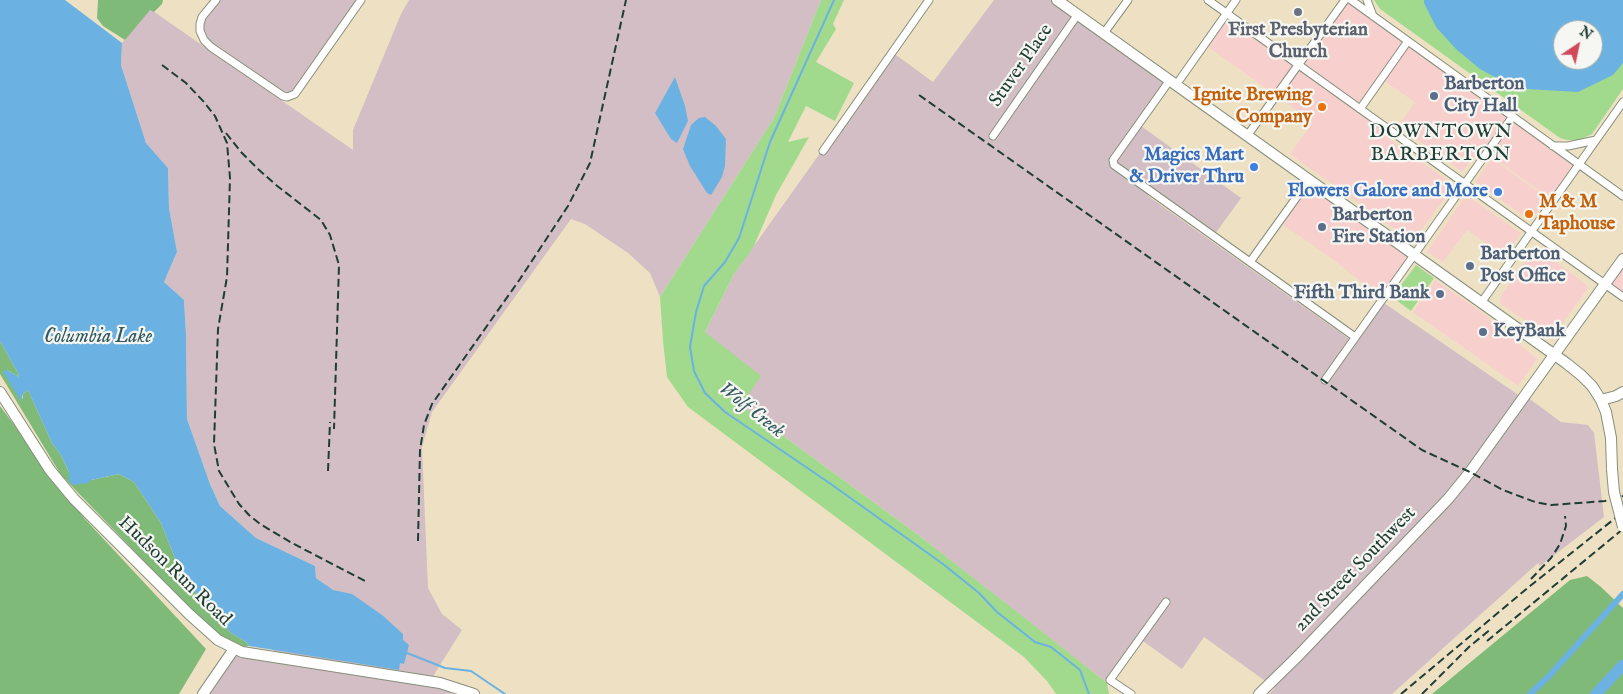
<!DOCTYPE html>
<html>
<head>
<meta charset="utf-8">
<style>
  body { margin:0 }
  #map { position:relative; width:1623px; height:694px; overflow:hidden; background:#eee1c3; font-family:"IM FELL English",serif }
  canvas { display:block }
  .north { position:absolute; left:1553px; top:20px; width:50px; height:50px; box-sizing:border-box; background:#f6f6f2; border:1px solid #a0aca6; border-radius:50%; rotate:34deg; font-size:14px; font-weight:700; line-height:20px; text-align:center; color:#1f3d34 }
  .north::after { content:''; display:block; margin:auto; width:18px; height:22px; background:#d1495b; clip-path:polygon(50% 0,100% 100%,50% 72%,0 100%) }
</style>
</head>
<body>
<div id="map">
<canvas width="1623" height="694"></canvas>
<div class="north">N</div>
</div>
<script>
const ctx = document.querySelector('canvas').getContext('2d');
ctx.lineJoin = 'round';
function fill(path, color) { ctx.fillStyle = color; ctx.fill(path, 'evenodd'); }
const shape = rows => new Path2D(rows.map(r => 'M' + r).join(''));
function strokePath(path, color, width, dash) { ctx.strokeStyle = color; ctx.lineWidth = width; ctx.lineCap = dash ? 'butt' : 'round'; ctx.setLineDash(dash || []); ctx.stroke(path); }
function write(font, color, halo, rows, align = 'center') {
  ctx.font = font + ' "IM FELL English",serif'; ctx.lineWidth = 4.5; ctx.setLineDash([]); ctx.textBaseline = 'middle'; ctx.strokeStyle = halo; ctx.fillStyle = color; for (const [text, x, y, turn = 0] of rows) {
    ctx.save(); ctx.translate(x, y); ctx.rotate((+turn || 0) * Math.PI / 180); ctx.textAlign = isNaN(turn) ? turn : align; if (halo) ctx.strokeText(text, 0, 0); ctx.fillText(text, 0, 0); ctx.restore();
  }
}
fill(shape([
  [1345,0,1351,0,1579,165,1554,201,1422,107,1480,149,1462,172,1398,126,1414,104,1416,103,1381,79,1360,109,1389,130,1383,134,1454,185,1413,242,1290,154,1313,122,1204,44,1226,13,1299,65],
  [1492,158,1547,198,1531,221,1475,182],
  [1309,180,1414,254,1381,298,1331,258,1279,222],
  [1466,195,1521,233,1505,256,1467,230,1443,262,1427,252],
  [1538,249,1586,284,1588,288,1554,335,1550,337,1501,304,1500,300,1502,294,1532,251],
  [1623,259,1623,297,1605,284],
  [1435,280,1482,312,1537,359,1518,386,1413,312]
]), '#f7d0ce');
fill(shape([
  [216,0,361,0,290,97,211,47,200,24],
  [409,0,821,0,774,118,660,297,650,273,628,253,585,224,571,219,432,412,422,447,428,588,442,614,462,630,430,681,447,685,451,694,203,694,234,649,269,656,326,585,316,578,315,566,256,538,220,506,210,484,187,419,186,335,184,300,164,282,177,252,169,208,168,168,146,143,121,65,122,43,150,9,353,150,353,130,401,14],
  [994,0,1057,0,1170,80,1113,160,1150,191,1148,196,1352,341,1381,301,1520,396,1527,397,1561,422,1588,425,1594,433,1604,517,1540,566,1538,563,1392,694,1269,694,1275,688,1204,637,1182,669,1140,639,1107,683,917,534,741,405,705,332,734,274,892,52,933,82],
  [1141,126,1241,198,1215,234,1116,163,1117,159]
]), '#d2bec4');
fill(shape([
  [821,0,844,0,833,24,836,29,816,62,854,83,835,121,806,106,788,142,809,137,776,195,753,248,734,274,705,332,761,376,741,405,917,534,1035,626,1107,683,1109,694,1056,694,1047,681,1024,657,688,407,667,377,663,341,660,297,774,118],
  [1374,0,1623,0,1623,89,1592,134,1579,140,1567,140,1560,138,1380,9],
  [1563,30,1593,30,1593,60,1563,60],
  [1416,265,1434,278,1411,311,1392,297]
]), '#a1da8d');
fill(shape([
  [98,0,163,0,162,4,154,12,150,10,125,40,103,26,97,18],
  [0,341,18,373,19,377,7,370,23,399,23,394,28,390,52,443,61,455,69,472,69,481,91,480,119,474,134,482,161,523,181,573,201,600,231,633,246,642,249,646,243,647,217,634,198,617,61,475,0,374],
  [0,406,84,518,206,649,179,694,0,694],
  [1587,576,1601,587,1623,608,1623,694,1432,694,1570,580]
]), '#80ba78');
fill(shape([
  [0,0,65,0,122,43,121,65,146,143,168,168,169,208,177,252,164,282,184,300,186,335,187,419,210,484,220,506,256,538,315,566,316,578,333,590,352,594,382,615,403,634,403,640,409,645,404,664,400,663,399,670,249,646,246,642,231,633,201,600,181,573,161,523,134,482,119,474,91,480,88,483,73,485,69,481,69,472,61,455,52,443,28,390,23,394,21,401,3,372,7,370,19,377,18,373,0,341],
  [1424,0,1623,0,1623,63,1613,75,1578,92,1526,89,1502,81,1480,69,1456,49,1436,27,1424,3],
  [1563,30,1593,30,1593,60,1563,60],
  [675,77,685,106,688,121,677,143,671,139,655,113],
  [705,117,716,126,726,139,725,166,722,177,711,195,707,193,690,166,683,149,691,125,699,118]
]), '#6bb2e2');
strokePath(shape([
  [834,0,770,142,739,238,725,262,704,286,696,312,690,347,694,371,705,393,725,412,828,482,943,564,979,593,997,612,1035,642,1051,647,1080,670,1089,694],
  [407,653,445,668,471,671,505,694]
]), '#6bb2e2', 2);
strokePath(shape([
  [1530,694,1549,676,1623,594]
]), '#6bb2e2', 6);
strokePath(shape([
  [1596,694,1623,665]
]), '#6bb2e2', 11);
const street = shape([
  [216,0,202,17,200,24,200,31,204,40,211,47,283,96,287,97,295,94,361,0],
  [1208,0,1623,297],
  [1351,0,1623,196],
  [1367,0,1373,16],
  [1104,33,1128,0],
  [1170,80,1113,160,1114,165,1355,337],
  [1176,85,1236,0],
  [1360,109,1408,41],
  [993,136,1078,14],
  [1247,136,1345,0],
  [1553,146,1568,146,1596,140],
  [823,151,929,0],
  [1250,262,1309,180],
  [1481,303,1623,102],
  [1325,380,1513,116],
  [1131,694,1110,680,1166,602]
]);
const secondary = shape([
  [1057,0,1566,363,1581,375,1592,386,1601,400,1606,412,1611,438,1612,469],
  [0,392,50,470,74,499,189,614,218,640,242,652,440,683,474,694],
  [1601,400,1616,396,1623,392],
  [203,694,234,649],
  [1259,694,1296,658,1448,499,1470,472,1623,259]
]);
strokePath(street, '#868f7c', 9);
strokePath(secondary, '#868f7c', 12);
strokePath(street, '#fff', 7);
strokePath(secondary, '#fff', 10);
strokePath(shape([
  [162,65,186,83,204,102,215,116,227,143,230,178,227,277,218,329,214,444,219,471,239,504,249,515,260,524,292,543,365,581],
  [919,95,1422,450,1470,472,1503,490,1535,502,1551,505,1565,504,1605,501,1623,496],
  [226,133,241,152,258,169,276,185,321,220,330,235,339,265,334,429],
  [328,471,330,422],
  [418,541,420,450,424,425,432,404,520,279,568,206,590,163,626,0],
  [1531,579,1551,558,1560,544,1566,526,1565,516],
  [1487,641,1623,529],
  [1401,694,1530,586,1623,512],
  [1422,694,1470,646,1491,629]
]), '#1f3d34', 2, [8, 4]);
const secondaryBridge = shape([
  [1612,469,1614,492,1623,527]
]);
strokePath(secondaryBridge, '#868f7c', 12, []);
strokePath(secondaryBridge, '#fff', 10);
for (const [x, y, r, color] of [
  [1298,12,5,"#6b7280"],
  [1434,96,5,"#5c6f8a"],
  [1322,107,5,"#e8710a"],
  [1254,167,5,"#3f7fe0"],
  [1498,192,5,"#3f7fe0"],
  [1529,214,5,"#e8710a"],
  [1322,227,5,"#5c6f8a"],
  [1470,266,5,"#5c6f8a"],
  [1440,294,5,"#5c6f8a"],
  [1483,332,5,"#5c6f8a"]
]) { const dot = new Path2D(); dot.arc(x, y, r, 0, 2 * Math.PI); ctx.fillStyle = color; ctx.fill(dot); strokePath(dot, '#f6f6f2', 2); }
write('bold 19px', '#5b616d', '#f6f6f2', [
  ["First Presbyterian",1298,31],
  ["Church",1298,53]
]);
write('19px', '#1f3d34', '#f6f6f2', [
  ["Stuver Place",1022,66,-55],
  ["2nd Street Southwest",1356,570,-46],
  ["Hudson Run Road",174,572,44]
]);
write('bold 19px', '#4e5e75', '#f6f6f2', [
  ["Barberton",1444,85],
  ["City Hall",1444,107],
  ["Barberton",1332,216],
  ["Fire Station",1332,238],
  ["Barberton",1480,255],
  ["Post Office",1480,277],
  ["Fifth Third Bank",1430,294,"right"],
  ["KeyBank",1493,332]
], 'left');
write('bold 19px', '#c56008', '#f6f6f2', [
  ["Ignite Brewing",1312,96],
  ["Company",1312,118],
  ["M & M",1539,203,"left"],
  ["Taphouse",1539,225,"left"]
], 'right');
write('bold 19px', '#366cbe', '#f6f6f2', [
  ["Magics Mart",1244,156],
  ["& Driver Thru",1244,178],
  ["Flowers Galore and More",1488,192]
], 'right');
ctx.letterSpacing = '1px';
write('20px', '#1f3d34', '#f6f6f2', [
  ["DOWNTOWN",1441,133],
  ["BARBERTON",1441,156]
]);
ctx.letterSpacing = '0px';
write('italic 20px', '#325a60', '#f6f6f2', [
  ["Columbia Lake",98,338],
  ["Wolf Creek",751,411,38]
]);
</script>
</body>
</html>
